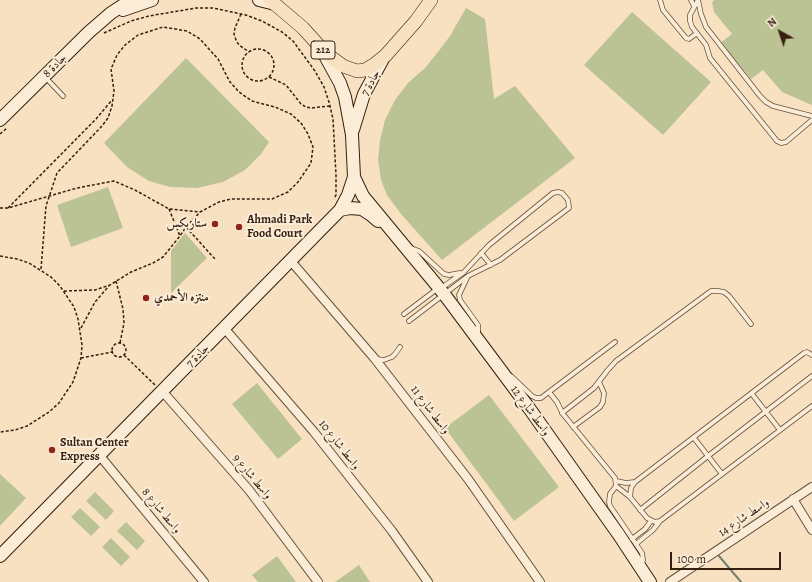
<!DOCTYPE html>
<html>
<head>
<meta charset="utf-8">
<style>
  body { margin:0 }
  #map { position:relative; width:812px; height:582px; overflow:hidden; background:#f7e1c1; font-family:Alegreya,serif }
  canvas { display:block }
  .north { position:absolute; left:760px; top:12px; width:40px; height:40px; -webkit-text-stroke:3px #faecd7; paint-order:stroke; rotate:320deg; font-size:11px; font-weight:700; line-height:16px; text-align:center; color:#341f10 }
  .north::after { content:''; display:block; margin:auto; width:14px; height:18px; background:#341f10; clip-path:polygon(50% 0,100% 100%,50% 72%,0 100%) }
  .scale { position:absolute; left:670px; top:552px; width:111px; height:18px; box-sizing:border-box; border:2px solid #341f10; border-top:0; padding-left:5px; font-size:12px; line-height:14px; white-space:nowrap; color:#341f10; -webkit-text-stroke:3px #faecd7; paint-order:stroke }
</style>
</head>
<body>
<div id="map">
<canvas width="812" height="582"></canvas>
<div class="north">N</div>
<div class="scale">100 m</div>
</div>
<script>
const ctx = document.querySelector('canvas').getContext('2d');
ctx.lineJoin = 'round';
function fill(path, color) { ctx.fillStyle = color; ctx.fill(path, 'evenodd'); }
const shape = rows => new Path2D(rows.map(r => 'M' + r).join(''));
function strokePath(path, color, width, dash) { ctx.strokeStyle = color; ctx.lineWidth = width; ctx.lineCap = dash ? 'butt' : 'round'; ctx.setLineDash(dash || []); ctx.stroke(path); }
function write(font, color, halo, rows, align = 'center') {
  ctx.font = font + ' Alegreya,Amiri,serif'; ctx.lineWidth = 4; ctx.setLineDash([]); ctx.textBaseline = 'middle'; ctx.strokeStyle = halo; ctx.fillStyle = color; for (const [text, x, y, turn = 0] of rows) {
    ctx.save(); ctx.translate(x, y); ctx.rotate((+turn || 0) * Math.PI / 180); ctx.textAlign = isNaN(turn) ? turn : align; if (halo) ctx.strokeText(text, 0, 0); ctx.fillText(text, 0, 0); ctx.restore();
  }
}
fill(shape([
  [714,0,812,0,812,105,782,92,763,70,751,79,720,43,732,34,714,12,712,2],
  [466,8,485,19,494,99,515,86,575,158,442,260,401,214,387,195,381,180,378,160,380,140,385,120,395,100,408,83,425,68,438,52,450,36],
  [632,12,711,82,663,135,584,65],
  [186,58,269,142,261,154,245,170,223,182,197,188,170,187,149,181,127,167,104,143],
  [108,187,123,228,71,247,57,205],
  [185,233,207,258,171,293,171,251],
  [257,383,302,439,278,459,232,404],
  [489,395,559,487,514,521,445,428],
  [0,474,26,498,0,526],
  [95,492,114,511,106,520,86,501],
  [80,508,100,527,91,536,71,517],
  [126,522,145,541,137,550,117,531],
  [111,538,130,557,121,566,102,547],
  [277,556,296,582,258,582,252,575],
  [359,565,370,582,335,582]
]), '#bbc394');
strokePath(shape([
  [719,556,741,582]
]), '#737e71', 2);
const service = shape([
  [660,0,663,10,686,38,689,39,697,33],
  [691,0,694,6],
  [698,0,690,15,690,21,692,27,706,45,710,58,777,141,781,143,786,142,812,120],
  [698,0,701,14,706,27,760,96,766,102,773,106,812,116],
  [46,78,63,96],
  [411,248,419,251,444,274,449,275,460,273],
  [481,253,491,265],
  [467,278,459,295,460,300,478,325,478,335],
  [404,314,437,289],
  [409,321,468,276,500,260,569,208,568,200,562,193,558,192,553,193,489,245,464,272,440,289],
  [376,359,384,360,392,357,395,354,400,347],
  [511,376,532,396,536,398,541,398,615,342],
  [549,392,557,402,563,414,615,478,616,486,610,494,609,502,610,506,642,553,643,560,642,564],
  [752,394,780,430],
  [562,413,594,388,607,371,616,361,711,291,718,291,724,292,729,296,751,324],
  [573,427,600,407,603,402,604,393,599,382],
  [694,438,722,474],
  [616,481,626,483,635,482],
  [616,486,630,497,647,518,655,522,660,521,812,406],
  [630,497,631,488,635,482,804,353,807,352,812,355],
  [640,510,708,456,812,376],
  [632,539,645,529,651,521],
  [636,544,653,530,660,521]
]);
const minor = shape([
  [290,260,375,359,468,479,540,582],
  [225,329,314,432,392,531,428,582],
  [163,392,249,490,318,582],
  [100,456,204,582],
  [793,499,812,530],
  [670,582,812,487]
]);
const secondary = shape([
  [259,0,275,4],
  [123,10,152,0],
  [0,120,89,32,111,13,131,0],
  [353,130,364,94,384,57],
  [354,177,363,196,444,294,529,408,619,535,650,582],
  [340,210,350,208,362,209,371,215,378,221],
  [0,556,340,210,348,195,354,177,352,135,345,97,340,83,323,52]
]);
const primary = shape([
  [270,0,303,28,321,48,332,58,343,66,357,71,365,70,375,64,386,55,416,21,431,0]
]);
strokePath(service, '#65503c', 5.5);
strokePath(minor, '#65503c', 10);
strokePath(secondary, '#341f10', 14);
strokePath(primary, '#341f10', 14);
strokePath(shape([
  [241,14,235,28,234,34,236,40,239,45,249,52],
  [104,33,131,21,149,16,196,8,213,8,246,15,262,21,282,32,293,41,315,71,324,87,329,102,333,119,336,175,336,195,334,199],
  '242 65a16 16 0 1 1 32 0a16 16 0 1 1-32 0Z',
  [269,77,286,85,301,104,306,107,311,108,330,106],
  [0,134,7,128],
  [0,208,8,208,77,188,114,181,135,190,169,209,200,212],
  [8,208,96,119,112,100],
  [169,209,180,236],
  [186,227,215,259],
  [0,256,17,259,29,263,51,277,60,286,74,307,78,319,82,345,81,358,73,382,59,403,49,412,27,426,15,430,0,432],
  [41,269,46,206,57,173,102,126,108,118,112,106,114,91,111,69,117,55,125,45,138,35,163,27,187,31,200,39,218,59,230,82,239,92,252,101,275,107,291,114,301,123,308,134,313,147,311,163,298,182,288,192,272,199,231,199,219,202,200,212,186,227,180,236,163,257,153,263,131,272,110,285,95,290,64,291],
  [116,281,123,309,124,323,120,343],
  [81,328,95,302,109,286],
  '112 350a7 7 0 1 1 14 0a7 7 0 1 1-14 0Z',
  [124,355,155,385],
  [81,358,112,352]
]), '#341f10', 1.5, [3, 2]);
strokePath(service, '#faecd7', 4);
strokePath(minor, '#faecd7', 8);
strokePath(secondary, '#faecd7', 12);
strokePath(primary, '#f7e1c1', 13);
for (const [x, y, r, color] of [
  [215,224,4,"#8f2418"],
  [239,227,4,"#8f2418"],
  [146,298,4,"#8f2418"],
  [52,450,4,"#8f2418"]
]) { const dot = new Path2D(); dot.arc(x, y, r, 0, 2 * Math.PI); ctx.fillStyle = color; ctx.fill(dot); strokePath(dot, '#faecd7', 1.5); }
for (const [x, y, w] of [
  [323,50,24]
]) { const box = new Path2D(); box.roundRect(x - w / 2, y - 9, w, 18, 3); ctx.fillStyle = '#faecd7'; ctx.fill(box); strokePath(box, '#341f10', 1); }
write('bold 11px', '#341f10', null, [
  ["212",323,50]
]);
write('12px', '#341f10', '#faecd7', [
  ["جادة 8",55,66,-45],
  ["جادة 7",371,83,-62],
  ["جادة 7",198,356,-46],
  ["واسط شارع 11",430,410,53],
  ["واسط شارع 12",530,411,54],
  ["واسط شارع 10",339,445,52],
  ["واسط شارع 9",252,477,50],
  ["واسط شارع 8",161,511,51],
  ["واسط شارع 14",744,518,-34]
]);
write('bold 12px', '#341f10', '#faecd7', [
  ["Ahmadi Park",247,220],
  ["Food Court",247,234],
  ["ستاربكس",207,224,"right"],
  ["منتزه الأحمدي",154,298],
  ["Sultan Center",60,443],
  ["Express",60,457]
], 'left');
</script>
</body>
</html>
